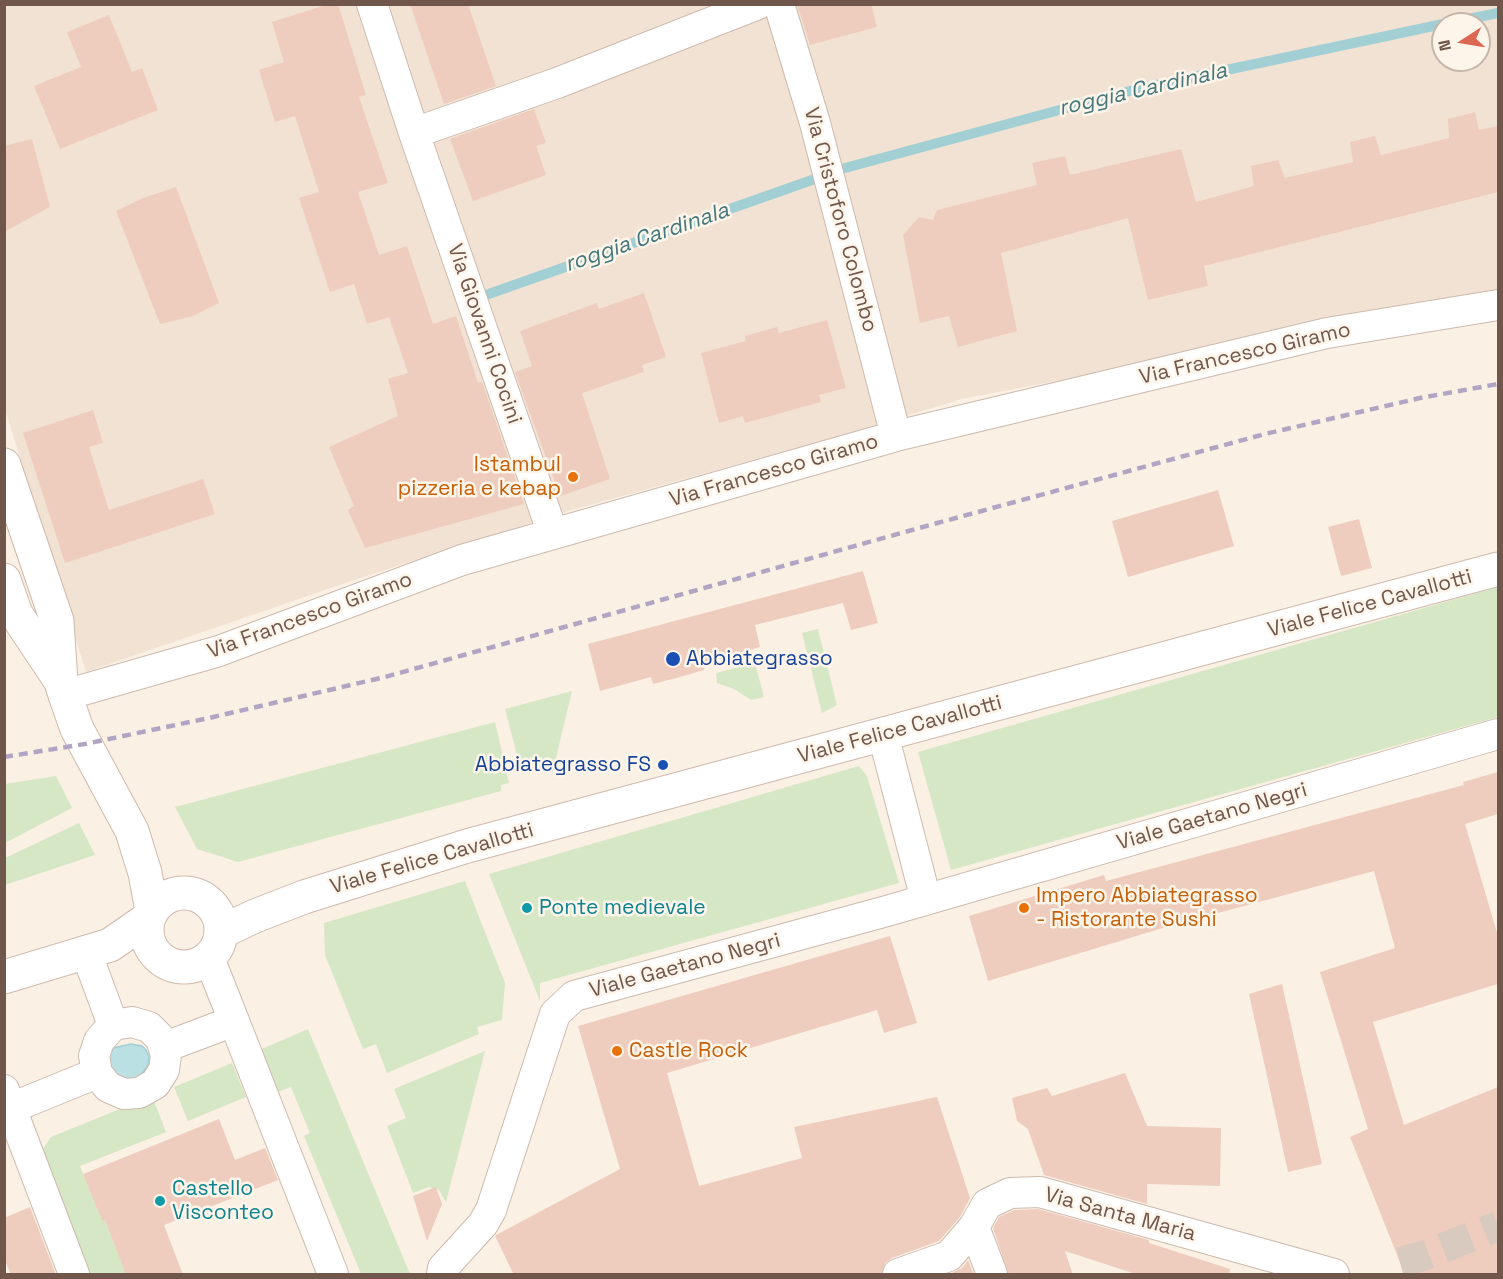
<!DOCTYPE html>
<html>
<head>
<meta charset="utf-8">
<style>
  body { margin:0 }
  #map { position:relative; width:1503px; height:1279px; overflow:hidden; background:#fbf0e4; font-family:"Space Grotesk",sans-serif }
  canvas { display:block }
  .frame { position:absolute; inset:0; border:6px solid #71564c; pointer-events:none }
  .north { position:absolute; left:1431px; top:12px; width:60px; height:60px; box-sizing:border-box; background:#fef5ea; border:2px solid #c6b5ab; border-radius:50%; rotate:258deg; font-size:16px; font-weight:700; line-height:24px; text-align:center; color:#71564c }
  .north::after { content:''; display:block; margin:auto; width:21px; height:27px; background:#dc6651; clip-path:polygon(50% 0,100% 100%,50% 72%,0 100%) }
</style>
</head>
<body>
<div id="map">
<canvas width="1503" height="1279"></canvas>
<div class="frame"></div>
<div class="north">N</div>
</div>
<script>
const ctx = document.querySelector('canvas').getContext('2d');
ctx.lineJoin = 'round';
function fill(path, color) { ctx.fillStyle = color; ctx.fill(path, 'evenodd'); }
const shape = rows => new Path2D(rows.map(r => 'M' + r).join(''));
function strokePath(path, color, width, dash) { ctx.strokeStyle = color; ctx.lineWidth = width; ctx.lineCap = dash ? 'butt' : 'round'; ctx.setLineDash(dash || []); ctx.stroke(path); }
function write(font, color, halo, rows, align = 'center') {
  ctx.font = font + ' "Space Grotesk",sans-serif'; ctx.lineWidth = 5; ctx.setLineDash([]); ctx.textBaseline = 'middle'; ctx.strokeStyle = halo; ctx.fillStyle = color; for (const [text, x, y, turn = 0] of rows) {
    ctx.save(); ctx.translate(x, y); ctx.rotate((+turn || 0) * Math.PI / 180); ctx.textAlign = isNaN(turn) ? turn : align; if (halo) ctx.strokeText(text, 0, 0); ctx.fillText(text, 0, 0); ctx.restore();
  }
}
fill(shape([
  [4,5,1498,5,1498,297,962,399,840,436,575,509,363,577,86,672,5,409],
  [1443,24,1479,24,1479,60,1443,60]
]), '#f2e2d3');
fill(shape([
  [1498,587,1498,717,951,870,918,752],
  [818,629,837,705,822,713,802,633],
  [755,663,764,697,751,700,734,689,717,683,716,673],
  [572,691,554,766,522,774,505,709],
  [495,722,509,783,501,785,501,791,238,862,197,849,175,807],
  [859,766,867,776,899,883,540,983,540,1001,489,874],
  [56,776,72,808,5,843,5,784],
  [79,823,95,855,5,885,5,858],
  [465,881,505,983,502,1020,477,1027,479,1034,387,1073,376,1044,363,1049,325,955,324,923],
  [308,1029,410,1274,361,1274,304,1136,310,1133,291,1087,267,1096,250,1054],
  [485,1051,446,1202,439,1190,429,1187,413,1193,387,1126,406,1118,394,1089],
  [232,1063,246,1097,188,1121,174,1087],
  [152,1096,166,1132,80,1166,102,1221,105,1220,126,1274,82,1274,41,1152,51,1137]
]), '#d5e7c4');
const water = shape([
  [131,1044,142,1046,146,1050,149,1056,148,1065,138,1079,115,1079,104,1062,113,1048,131,1044]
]);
fill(water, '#bae0e3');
strokePath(water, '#a1cfd4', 1.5);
strokePath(shape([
  [1444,24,1498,13],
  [845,168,1137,89,1443,24],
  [483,296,812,180]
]), '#a1cfd4', 10);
fill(shape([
  [329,4,338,4,366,95,359,97,388,183,358,192,379,255,407,246,433,324,456,316,478,383,482,382,524,504,365,548,348,510,354,506,329,447,398,416,388,379,408,373,389,317,367,324,354,284,330,292,299,198,319,192,295,116,275,122,259,70,284,62,272,22],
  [410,4,468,4,496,86,444,104],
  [797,4,871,4,877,27,810,45],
  [109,15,132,72,142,68,158,110,60,149,34,86,81,67,67,32],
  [534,109,546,143,536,146,546,175,473,201,450,139],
  [1475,112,1479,130,1498,126,1498,192,1204,266,1208,286,1148,300,1128,218,1001,253,1017,331,958,347,949,316,920,323,903,235,919,217,933,220,937,210,1037,185,1032,163,1065,156,1070,175,1181,149,1196,202,1254,186,1251,166,1278,160,1285,178,1353,162,1350,142,1375,136,1381,155,1449,138,1448,119],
  [32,139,50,207,4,232,4,146],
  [176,187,219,303,193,316,160,324,116,211,143,198],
  [644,293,666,357,642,365,644,372,582,393,610,479,560,496,515,372,532,366,520,331,597,303,599,309],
  [827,320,846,388,819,395,821,402,745,423,743,416,719,423,701,353,746,341,745,336,777,327,779,333],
  [93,410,103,443,89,447,109,510,203,479,215,514,65,563,23,433],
  [1218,490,1234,546,1128,577,1112,521],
  [1359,519,1372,568,1341,576,1328,527],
  [863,571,878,623,851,630,843,603,755,625,760,647,703,663,704,670,680,677,653,684,651,677,600,691,588,644],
  [1498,772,1498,814,1465,824,1498,936,1498,984,1373,1022,1404,1125,1498,1087,1498,1275,1405,1275,1350,1137,1368,1129,1320,972,1395,948,1374,871,1166,927,988,981,969,916,1104,875,1106,881,1464,785,1463,782],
  [890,936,917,1023,884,1033,877,1010,667,1073,699,1186,802,1158,794,1127,937,1097,970,1198,960,1217,939,1241,892,1258,885,1263,881,1275,514,1275,495,1236,496,1235,620,1169,578,1026],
  [1282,984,1322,1164,1288,1172,1249,994],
  [1125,1073,1147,1126,1221,1128,1220,1186,1147,1184,1147,1204,1044,1175,1028,1129,1017,1121,1012,1098,1047,1088,1052,1096],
  [219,1119,235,1160,265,1148,278,1180,164,1225,183,1275,126,1275,105,1220,102,1221,83,1174],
  [436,1187,442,1204,427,1241,413,1196],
  [30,1207,56,1275,11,1275,4,1258,4,1218],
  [1038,1209,1149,1240,1149,1243,1230,1269,1229,1275,1139,1275,1065,1251,1073,1275,1009,1275,993,1228,999,1217,1014,1210],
  [968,1260,974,1275,948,1275,962,1268]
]), '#eecdbe');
strokePath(shape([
  [1400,1262,1423,1256,1498,1226]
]), '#d8cabe', 30, [30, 15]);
const street = shape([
  [372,4,414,133],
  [779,4,815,123,896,436],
  [553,534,414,133,557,83,758,4],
  [65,695,219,651,462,560,896,436,1327,333,1498,305],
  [883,734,926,900],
  [86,952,113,1025],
  [209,958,234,1021],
  [132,1022,149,1027,161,1039,166,1055,164,1070,155,1084,139,1093,124,1094,108,1087,97,1073,94,1056,99,1041,113,1025,132,1022],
  [165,1047,234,1021,333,1274],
  [4,1090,74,1274],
  [11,1108,97,1073],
  [974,1227,992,1274],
  [442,1274,443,1268,483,1224,491,1210,555,1014,574,996,887,911,1498,734],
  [898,1274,949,1256,974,1227,987,1204,1010,1193,1040,1192,1334,1274]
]);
const secondary = shape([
  [4,465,57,621,61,682,65,695,77,729,132,831,145,873,152,911],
  [4,580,16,614,60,680],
  '147 930a37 37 0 1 1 74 0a37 37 0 1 1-74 0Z',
  [221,932,255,916,304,897,467,846,1498,569],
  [4,977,110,945,149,918]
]);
strokePath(street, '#cdbaae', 32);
strokePath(secondary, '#d0b9ac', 35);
strokePath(street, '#fff', 30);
strokePath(secondary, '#fff', 33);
strokePath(shape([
  [4,757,85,744,209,718,385,677,930,525,1265,434,1420,398,1498,384]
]), '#b2a4c3', 4.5, [9, 6]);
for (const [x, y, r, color] of [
  [573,477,6,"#e8710a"],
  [673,659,8,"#1a4fb4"],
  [663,765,6,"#1a4fb4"],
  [527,908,6,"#0f9aa8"],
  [1024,908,6,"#e8710a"],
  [617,1051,6,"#e8710a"],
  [160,1201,6,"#0f9aa8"]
]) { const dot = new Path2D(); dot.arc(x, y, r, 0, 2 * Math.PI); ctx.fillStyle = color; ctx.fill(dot); strokePath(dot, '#fef5ea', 2); }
write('21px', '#71564c', '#fef5ea', [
  ["Via Cristoforo Colombo",840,220,75],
  ["Via Giovanni Cocini",484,334,71],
  ["Via Francesco Giramo",1245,354,-13],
  ["Via Francesco Giramo",774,471,-16],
  ["Viale Felice Cavallotti",1370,604,-15],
  ["Via Francesco Giramo",310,616,-20],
  ["Viale Felice Cavallotti",900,730,-15],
  ["Viale Gaetano Negri",1212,817,-16],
  ["Viale Felice Cavallotti",432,859,-16],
  ["Viale Gaetano Negri",685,966,-15],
  ["Via Santa Maria",1120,1215,15]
]);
write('21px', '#c56008', '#fef5ea', [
  ["Istambul",561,465,"right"],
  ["pizzeria e kebap",561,489,"right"],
  ["Impero Abbiategrasso",1036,896],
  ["- Ristorante Sushi",1036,920],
  ["Castle Rock",629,1051]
], 'left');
write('21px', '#164399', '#fef5ea', [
  ["Abbiategrasso",686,659],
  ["Abbiategrasso FS",651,765,"right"]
], 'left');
write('21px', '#0d838f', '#fef5ea', [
  ["Ponte medievale",539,908],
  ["Castello",172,1189],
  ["Visconteo",172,1213]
], 'left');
write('italic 22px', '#43777c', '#fef5ea', [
  ["roggia Cardinala",1143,90,-13],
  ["roggia Cardinala",647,238,-19]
]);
</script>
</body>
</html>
